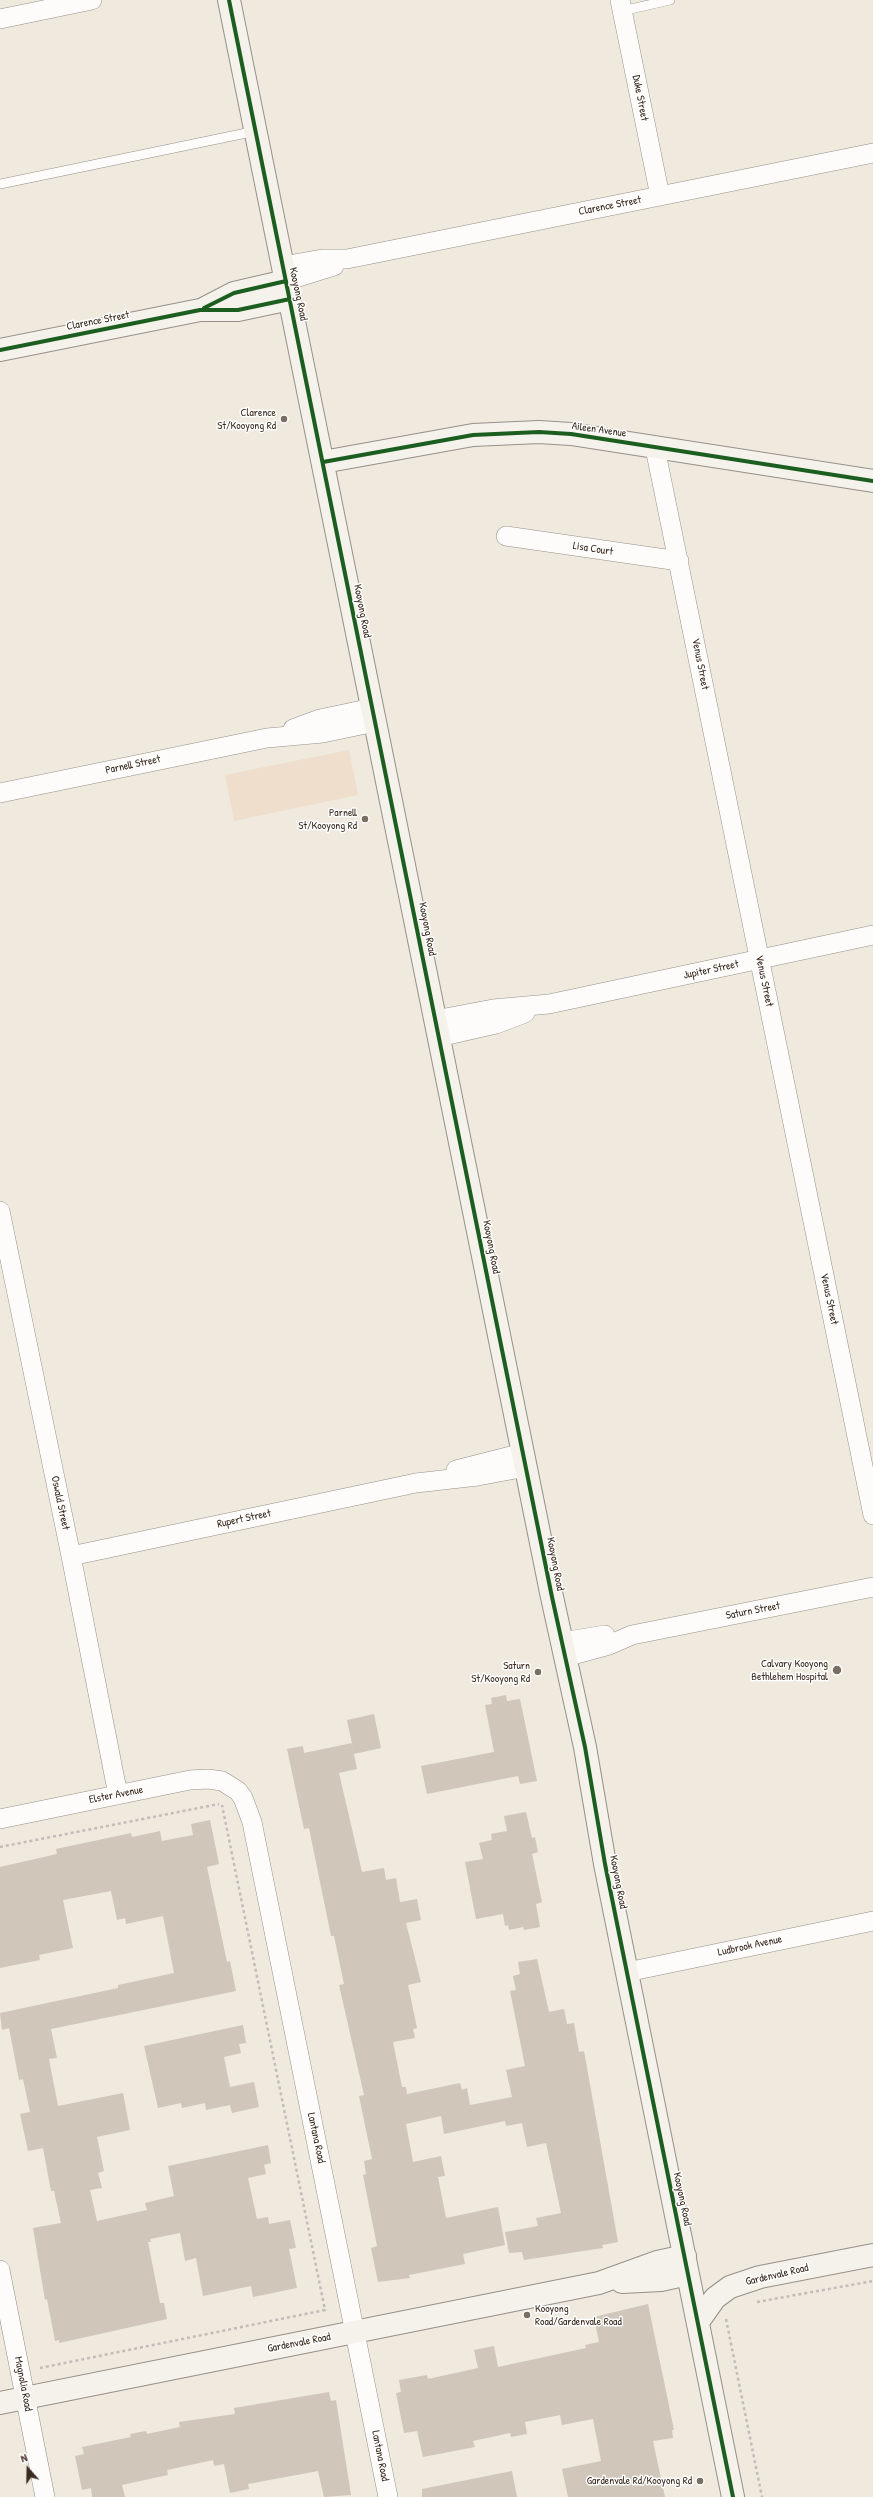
<!DOCTYPE html>
<html>
<head>
<meta charset="utf-8">
<style>
  body { margin:0 }
  #map { position:relative; width:873px; height:2497px; overflow:hidden; background:#efe9de; font-family:"Patrick Hand",sans-serif }
  canvas { display:block }
  .north { position:absolute; left:8px; top:2449px; width:40px; height:40px; -webkit-text-stroke:3px #fff; paint-order:stroke; rotate:340deg; font-size:11px; font-weight:700; line-height:16px; text-align:center; color:#3b2a1e }
  .north::after { content:''; display:block; margin:auto; width:14px; height:18px; background:#3b2a1e; clip-path:polygon(50% 0,100% 100%,50% 72%,0 100%) }
</style>
</head>
<body>
<div id="map">
<canvas width="873" height="2497"></canvas>
<div class="north">N</div>
</div>
<script>
const ctx = document.querySelector('canvas').getContext('2d');
ctx.lineJoin = 'round';
function fill(path, color) { ctx.fillStyle = color; ctx.fill(path, 'evenodd'); }
const shape = rows => new Path2D(rows.map(r => 'M' + r).join(''));
function strokePath(path, color, width, dash) { ctx.strokeStyle = color; ctx.lineWidth = width; ctx.lineCap = dash ? 'butt' : 'round'; ctx.setLineDash(dash || []); ctx.stroke(path); }
function write(font, color, halo, rows, align = 'center') {
  ctx.font = font + ' "Patrick Hand",sans-serif'; ctx.lineWidth = 3; ctx.setLineDash([]); ctx.textBaseline = 'middle'; ctx.strokeStyle = halo; ctx.fillStyle = color; for (const [text, x, y, turn = 0] of rows) {
    ctx.save(); ctx.translate(x, y); ctx.rotate((+turn || 0) * Math.PI / 180); ctx.textAlign = isNaN(turn) ? turn : align; if (halo) ctx.strokeText(text, 0, 0); ctx.fillText(text, 0, 0); ctx.restore();
  }
}
fill(shape([
  [349,750,358,795,234,821,225,775]
]), '#f0decc');
fill(shape([
  [506,1695,507,1701,520,1699,537,1781,520,1784,518,1776,427,1794,421,1766,494,1752,485,1705,492,1704,491,1698],
  [374,1714,381,1748,354,1754,357,1769,339,1773,362,1872,384,1868,386,1880,396,1878,400,1902,417,1899,421,1920,406,1923,421,1982,408,1985,417,2028,413,2029,415,2038,393,2042,402,2087,406,2087,407,2094,460,2083,462,2090,467,2088,470,2105,512,2097,506,2070,525,2066,510,1991,516,1990,513,1976,520,1974,518,1962,537,1959,549,2012,564,2009,567,2024,574,2023,579,2052,584,2051,618,2242,602,2245,603,2248,524,2260,522,2252,509,2253,505,2232,538,2226,536,2218,561,2213,546,2143,527,2147,522,2123,506,2126,505,2121,444,2134,441,2116,406,2124,413,2162,441,2156,445,2176,438,2177,446,2218,498,2207,505,2245,463,2254,465,2264,409,2275,410,2278,378,2282,371,2248,377,2246,363,2175,366,2174,364,2161,372,2159,359,2096,364,2095,339,1985,344,1984,334,1936,331,1936,309,1828,304,1829,287,1749,303,1746,304,1753,352,1743,354,1753,347,1720],
  [526,1812,532,1838,535,1837,538,1852,532,1854,542,1902,536,1904,540,1927,524,1930,523,1927,509,1930,508,1925,505,1926,503,1914,476,1919,465,1862,483,1859,479,1843,492,1840,491,1834,507,1831,504,1816],
  [210,1820,219,1864,207,1867,227,1962,230,1961,236,1991,51,2029,57,2058,49,2059,58,2106,123,2093,130,2130,97,2137,104,2171,98,2173,102,2188,90,2190,97,2221,147,2210,145,2203,174,2196,168,2166,268,2145,271,2163,264,2165,266,2174,248,2178,257,2219,268,2217,269,2224,290,2220,296,2248,289,2249,297,2288,253,2297,251,2286,203,2296,196,2258,185,2261,180,2233,150,2239,151,2242,148,2242,160,2303,164,2303,167,2319,59,2343,59,2340,55,2341,47,2299,45,2300,33,2228,61,2223,54,2191,51,2191,43,2148,28,2151,20,2114,30,2112,23,2079,19,2080,9,2028,2,2030,0,2013,118,1988,118,1985,174,1973,163,1916,126,1924,125,1918,117,1920,111,1891,63,1900,73,1948,39,1955,40,1960,0,1968,0,1867,57,1854,56,1849,131,1833,132,1837,160,1831,162,1841,193,1835,191,1824],
  [243,2025,246,2043,239,2044,241,2053,224,2057,230,2087,254,2082,259,2107,232,2113,230,2105,206,2110,205,2103,182,2108,181,2103,158,2108,144,2046],
  [648,2304,674,2430,672,2430,673,2438,653,2441,665,2497,568,2497,562,2469,601,2461,593,2419,562,2425,560,2415,525,2422,527,2434,511,2437,510,2433,473,2441,475,2447,423,2457,417,2431,404,2433,396,2393,401,2392,399,2380,427,2375,428,2379,478,2368,474,2350,494,2346,498,2367,586,2348,585,2345,599,2342,594,2317],
  [329,2392,331,2401,336,2400,351,2495,324,2497,318,2471,248,2484,249,2489,230,2493,224,2464,214,2466,213,2460,167,2470,168,2475,122,2485,125,2497,92,2497,91,2488,82,2490,75,2456,84,2454,82,2447,131,2437,130,2434,146,2431,147,2434,180,2427,179,2422,235,2414,234,2408],
  [512,2471,517,2497,422,2497,422,2489]
]), '#d0c6ba');
const lane = shape([
  [622,11,670,0],
  [0,184,256,131]
]);
const street = shape([
  [620,0,660,196],
  [0,19,92,0],
  [283,266,322,259,347,259,873,153],
  [286,281,334,266],
  [655,448,873,1515],
  [506,536,679,561],
  [293,729,320,719,372,708],
  [0,793,267,738,323,733,375,722],
  [435,1020,493,1009,549,1004,873,935],
  [439,1037,496,1024,525,1013],
  [0,1211,71,1556,118,1795],
  [456,1470,523,1453],
  [71,1556,416,1483,478,1476,526,1467],
  [562,1642,605,1635],
  [565,1657,609,1645,632,1635,873,1587],
  [0,1819,190,1780,208,1779,222,1781,238,1791,243,1798,252,1822,388,2497],
  [627,1972,873,1921],
  [0,2270,45,2497]
]);
const secondary = shape([
  [229,0,552,1597,585,1747,605,1864,733,2497],
  [205,308,234,293,286,281],
  [0,350,200,310,238,310,290,299],
  [323,462,473,435,539,432,571,434,873,481],
  [622,2282,661,2280,688,2274],
  [698,2322,715,2298,730,2287,760,2277,873,2255],
  [0,2403,599,2283,657,2262,685,2256]
]);
strokePath(lane, '#969089', 10);
strokePath(street, '#969089', 20);
strokePath(secondary, '#969089', 24);
strokePath(shape([
  [0,1847,219,1804],
  [757,2302,873,2281],
  [726,2319,762,2497],
  [40,2368,325,2310,222,1805]
]), '#c0beba', 2.5, [3, 3]);
strokePath(lane, '#fdfcfa', 9);
strokePath(street, '#fdfcfa', 19);
strokePath(secondary, '#f5f2ec', 22);
strokePath(shape([
  [229,0,552,1597,585,1747,605,1864,733,2497],
  [204,308,234,293,286,281],
  [0,350,200,310,238,310,290,299],
  [323,462,473,435,539,432,571,434,873,481]
]), '#1b5e20', 4);
for (const [x, y, r, color] of [
  [284,419,4,"#7a6d61"],
  [365,819,4,"#7a6d61"],
  [837,1670,5,"#7a6d61"],
  [538,1672,4,"#7a6d61"],
  [527,2315,4,"#7a6d61"],
  [700,2481,4,"#7a6d61"]
]) { const dot = new Path2D(); dot.arc(x, y, r, 0, 2 * Math.PI); ctx.fillStyle = color; ctx.fill(dot); strokePath(dot, '#fff', 1.5); }
write('11px', '#3b2a1e', '#fff', [
  ["Duke Street",640,98,79],
  ["Clarence Street",610,206,-11],
  ["Kooyong Road",298,294,78],
  ["Clarence Street",98,321,-11],
  ["Aileen Avenue",599,430,8],
  ["Lisa Court",593,549,9],
  ["Kooyong Road",362,611,79],
  ["Venus Street",700,664,79],
  ["Parnell Street",133,765,-12],
  ["Kooyong Road",427,929,79],
  ["Jupiter Street",711,970,-12],
  ["Venus Street",764,981,78],
  ["Kooyong Road",491,1247,79],
  ["Venus Street",829,1299,78],
  ["Oswald Street",60,1503,78],
  ["Rupert Street",244,1519,-12],
  ["Kooyong Road",555,1564,79],
  ["Saturn Street",753,1611,-11],
  ["Elster Avenue",116,1795,-11],
  ["Kooyong Road",618,1882,79],
  ["Ludbrook Avenue",750,1946,-12],
  ["Lantana Road",316,2138,78],
  ["Kooyong Road",682,2199,78],
  ["Gardenvale Road",777,2275,-13],
  ["Gardenvale Road",299,2343,-11],
  ["Magnolia Road",23,2384,79],
  ["Lantana Road",380,2456,79]
]);
write('11px', '#3b2a1e', '#fff', [
  ["Clarence",276,413],
  ["St/Kooyong Rd",276,426],
  ["Parnell",357,813],
  ["St/Kooyong Rd",357,826],
  ["Calvary Kooyong",828,1664],
  ["Bethlehem Hospital",828,1677],
  ["Saturn",530,1666],
  ["St/Kooyong Rd",530,1679],
  ["Kooyong",535,2309,"left"],
  ["Road/Gardenvale Road",535,2322,"left"],
  ["Gardenvale Rd/Kooyong Rd",692,2481]
], 'right');
</script>
</body>
</html>
